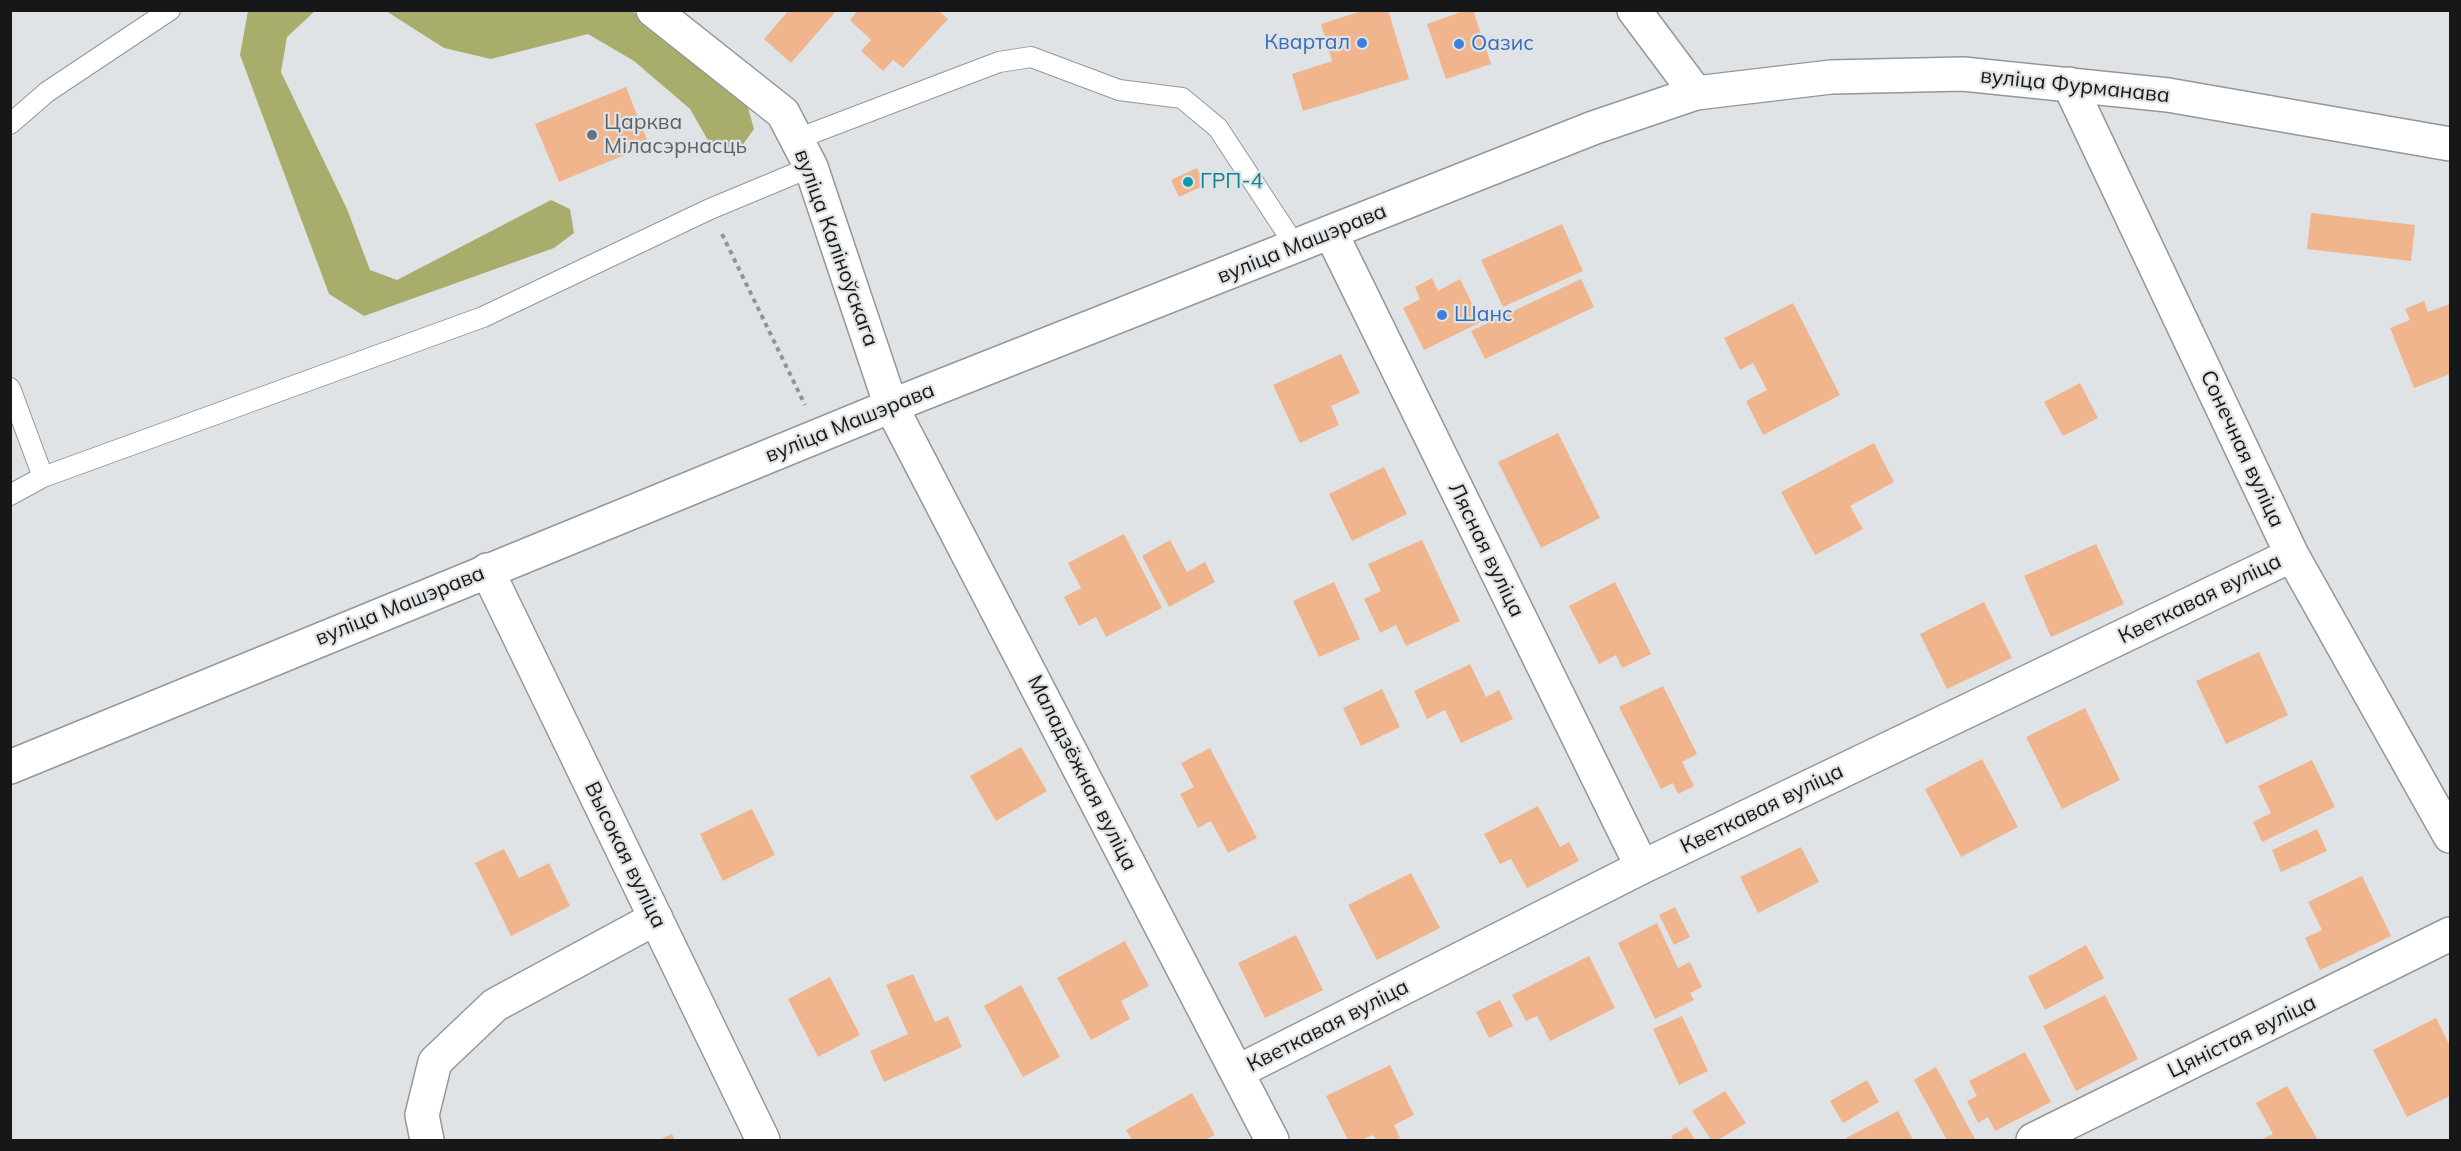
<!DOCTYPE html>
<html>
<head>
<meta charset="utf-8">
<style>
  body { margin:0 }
  #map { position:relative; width:2461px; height:1151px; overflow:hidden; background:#e0e3e5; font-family:Mulish,sans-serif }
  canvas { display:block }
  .frame { position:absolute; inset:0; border:12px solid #161718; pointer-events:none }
</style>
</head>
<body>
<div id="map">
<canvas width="2461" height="1151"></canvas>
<div class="frame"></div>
</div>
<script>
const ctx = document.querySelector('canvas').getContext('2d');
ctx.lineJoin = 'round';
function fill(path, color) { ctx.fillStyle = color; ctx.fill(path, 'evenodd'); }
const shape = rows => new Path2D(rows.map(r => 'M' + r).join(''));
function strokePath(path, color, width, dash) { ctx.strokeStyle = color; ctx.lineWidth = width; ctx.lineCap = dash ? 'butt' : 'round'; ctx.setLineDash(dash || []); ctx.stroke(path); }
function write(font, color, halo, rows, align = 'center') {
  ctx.font = font + ' Mulish,sans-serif'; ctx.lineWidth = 4.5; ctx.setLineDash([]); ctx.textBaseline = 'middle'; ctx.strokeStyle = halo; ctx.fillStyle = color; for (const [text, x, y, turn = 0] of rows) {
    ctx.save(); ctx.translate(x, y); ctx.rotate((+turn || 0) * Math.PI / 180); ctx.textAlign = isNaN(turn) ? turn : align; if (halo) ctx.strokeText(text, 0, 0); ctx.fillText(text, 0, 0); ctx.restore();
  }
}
fill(shape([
  [248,11,315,11,287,37,281,72,347,209,370,270,397,280,551,200,570,209,574,233,554,248,364,316,329,294,240,55],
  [386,11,632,11,684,51,748,108,754,129,739,150,709,142,690,109,634,61,588,34,491,59,444,48]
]), '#a9ad6c');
fill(shape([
  [789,10,837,10,791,63,764,39],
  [858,10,938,10,948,19,903,68,893,60,883,71,861,51,871,40,850,20],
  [1365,10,1388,10,1409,79,1303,111,1292,74,1332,61,1321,24],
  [1466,10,1473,10,1491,64,1446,79,1427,24],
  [626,87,649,145,559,182,535,124],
  [1197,168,1205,185,1179,197,1171,180],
  [2311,213,2415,225,2411,261,2307,249],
  [1562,224,1583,271,1503,307,1481,260],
  [1432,278,1438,291,1460,279,1481,322,1424,350,1403,308,1420,299,1415,287],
  [1581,279,1594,307,1485,359,1471,331],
  [2424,301,2428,312,2450,304,2450,374,2414,388,2390,328,2410,320,2405,309],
  [1793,303,1840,395,1763,435,1746,401,1767,390,1753,363,1740,370,1724,338],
  [1341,354,1360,393,1331,406,1339,425,1300,443,1273,385],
  [2080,383,2098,418,2063,436,2044,402],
  [1558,433,1600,518,1541,548,1498,462],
  [1874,443,1894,482,1850,506,1863,529,1815,555,1781,492],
  [1384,467,1407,514,1352,541,1329,494],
  [1124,534,1162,608,1106,637,1096,617,1079,626,1064,597,1081,588,1068,563],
  [1170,540,1187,572,1205,562,1215,582,1169,607,1142,556],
  [1422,540,1460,621,1406,646,1396,625,1380,633,1364,599,1381,591,1368,564],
  [2096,544,2124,604,2051,637,2024,576],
  [1334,582,1360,639,1319,657,1293,601],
  [1615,582,1651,654,1622,668,1616,655,1599,664,1569,606],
  [1984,602,2012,658,1947,689,1920,634],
  [2259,652,2288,715,2226,744,2196,681],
  [1470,664,1486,697,1499,690,1513,719,1461,743,1445,710,1427,719,1414,691],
  [1663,686,1697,754,1682,762,1694,786,1678,794,1673,783,1661,789,1619,707],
  [1382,689,1400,727,1361,746,1343,708],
  [2085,708,2120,780,2062,809,2026,737],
  [1021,747,1047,791,996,821,970,776],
  [1210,748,1257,838,1228,853,1211,821,1198,828,1180,794,1194,787,1181,763],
  [1982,759,2018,827,1961,857,1925,789],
  [2312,760,2335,807,2262,842,2253,822,2271,813,2258,786],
  [1538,806,1560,847,1569,842,1579,861,1527,888,1511,859,1500,864,1484,834],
  [752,809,775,855,723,881,700,834],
  [2317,829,2327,851,2281,872,2272,850],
  [1801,847,1819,882,1758,913,1740,877],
  [504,849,519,878,549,863,570,906,511,936,475,863],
  [1411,873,1440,928,1377,960,1348,905],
  [2362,876,2391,936,2320,970,2305,938,2322,930,2308,902],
  [1675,907,1690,937,1674,945,1659,915],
  [1657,923,1678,968,1690,962,1702,987,1690,993,1694,1000,1655,1019,1618,943],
  [1296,935,1323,990,1265,1018,1238,963],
  [1125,941,1149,986,1121,1001,1130,1019,1091,1040,1057,978],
  [2086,945,2104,978,2045,1010,2028,977],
  [1589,956,1615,1008,1550,1041,1537,1016,1526,1021,1512,995],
  [913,974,935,1022,948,1016,962,1047,884,1082,870,1051,908,1034,886,985],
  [830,977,860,1035,818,1057,788,999],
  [1021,985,1060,1057,1023,1077,984,1006],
  [2105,995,2138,1059,2076,1091,2043,1026],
  [1500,1000,1513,1026,1489,1038,1476,1012],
  [1682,1016,1708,1071,1679,1085,1653,1029],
  [2436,1018,2450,1046,2450,1096,2407,1117,2373,1050],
  [2025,1052,2051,1102,1995,1131,1988,1117,1978,1123,1967,1101,1977,1096,1969,1081],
  [1390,1065,1414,1115,1394,1125,1400,1138,1393,1140,1376,1140,1373,1135,1361,1140,1348,1140,1326,1096],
  [1936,1067,1975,1139,1971,1140,1947,1140,1914,1080],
  [1867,1080,1879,1102,1843,1123,1830,1101],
  [2287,1086,2318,1140,2260,1140,2273,1134,2256,1103],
  [1725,1091,1746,1123,1718,1140,1711,1140,1692,1111],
  [1192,1093,1215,1135,1205,1140,1132,1140,1126,1130],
  [1898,1111,1913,1140,1848,1140,1846,1138],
  [1687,1127,1695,1140,1674,1140,1671,1136],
  [672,1134,675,1140,659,1140]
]), '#f0b58d');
const lane = shape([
  [10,124,47,92,170,10],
  [797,139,999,62,1031,57,1119,90,1182,98,1218,128,1296,247],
  [10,388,43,477],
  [10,495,43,477,483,317,710,209,811,167]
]);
const street = shape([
  [653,10,783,113,811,167,891,406,1272,1140],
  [1634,10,1696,93],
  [2069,84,2292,555,2450,836],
  [1331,233,1642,867],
  [487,570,763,1140],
  [1237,1072,1642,867,2292,555],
  [427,1140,422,1115,435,1062,495,1005,656,918],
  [2033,1140,2450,934]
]);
const secondary = shape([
  [10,767,891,406,1593,128,1696,93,1831,77,1963,74,2168,95,2450,144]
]);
strokePath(lane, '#94979a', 22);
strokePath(street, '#94979a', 36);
strokePath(secondary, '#94979a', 36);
strokePath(shape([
  [722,234,805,405]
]), '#919395', 4, [4.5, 4.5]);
strokePath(lane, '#fff', 20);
strokePath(street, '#fff', 33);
strokePath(secondary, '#fff', 33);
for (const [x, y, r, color] of [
  [1362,43,6,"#3f7fe0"],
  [1459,44,6,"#3f7fe0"],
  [592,135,6,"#6b7280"],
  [1188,182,6,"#0f9aa8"],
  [1442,315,6,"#3f7fe0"]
]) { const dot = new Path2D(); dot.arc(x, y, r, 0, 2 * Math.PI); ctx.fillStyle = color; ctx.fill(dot); strokePath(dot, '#e0e3e5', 2); }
write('21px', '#366cbe', '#e0e3e5', [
  ["Квартал",1350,43,"right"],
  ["Оазис",1471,44],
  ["Шанс",1454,315]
], 'left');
write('21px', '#161718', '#e0e3e5', [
  ["вуліца Фурманава",2075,86,6],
  ["вуліца Машэрава",1302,244,-22],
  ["вуліца Каліноўскага",836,248,70],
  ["вуліца Машэрава",850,423,-22],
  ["Сонечная вуліца",2242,449,65],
  ["Лясная вуліца",1486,550,64],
  ["Кветкавая вуліца",2200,599,-26],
  ["вуліца Машэрава",400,606,-22],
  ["Маладзёжная вуліца",1082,773,63],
  ["Кветкавая вуліца",1762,809,-26],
  ["Высокая вуліца",625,855,64],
  ["Кветкавая вуліца",1328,1026,-27],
  ["Цяністая вуліца",2242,1037,-26]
]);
write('21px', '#5b616d', '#e0e3e5', [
  ["Царква",604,123],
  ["Міласэрнасць",604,147]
], 'left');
write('21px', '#0d838f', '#e0e3e5', [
  ["ГРП-4",1200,182]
], 'left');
</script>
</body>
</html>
